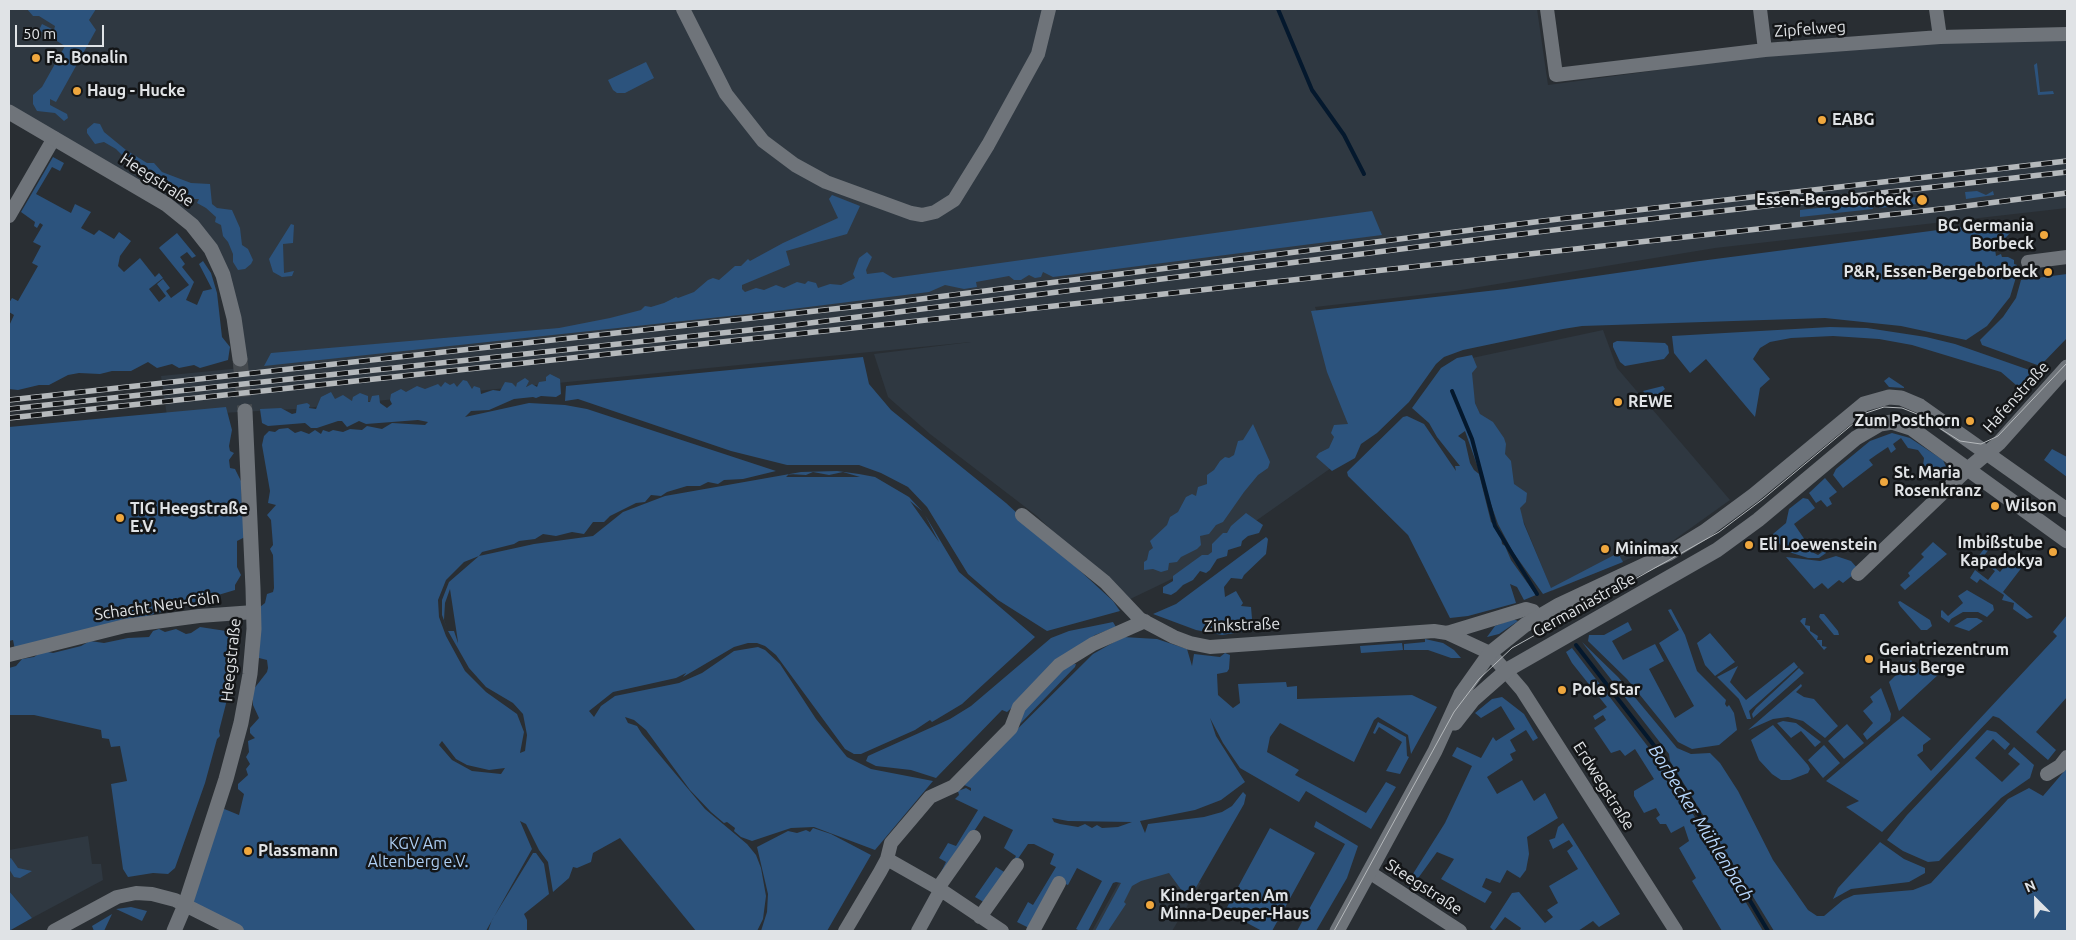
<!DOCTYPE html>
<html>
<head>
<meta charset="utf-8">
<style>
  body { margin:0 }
  #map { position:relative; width:2076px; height:940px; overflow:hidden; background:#292e33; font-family:Ubuntu,sans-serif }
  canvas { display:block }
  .frame { position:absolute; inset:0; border:10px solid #e0e3e6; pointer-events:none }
  .north { position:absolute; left:2011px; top:875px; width:50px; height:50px; -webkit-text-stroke:4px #141618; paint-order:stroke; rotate:337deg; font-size:14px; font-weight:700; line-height:20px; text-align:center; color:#e0e3e6 }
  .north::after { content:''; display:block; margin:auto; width:18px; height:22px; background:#e0e3e6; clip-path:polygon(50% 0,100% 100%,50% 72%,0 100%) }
  .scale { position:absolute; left:15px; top:25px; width:89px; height:22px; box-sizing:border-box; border:2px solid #e0e3e6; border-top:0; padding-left:6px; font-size:15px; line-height:18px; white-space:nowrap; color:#e0e3e6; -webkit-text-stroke:4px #141618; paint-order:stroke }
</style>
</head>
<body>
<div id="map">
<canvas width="2076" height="940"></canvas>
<div class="frame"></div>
<div class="north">N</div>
<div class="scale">50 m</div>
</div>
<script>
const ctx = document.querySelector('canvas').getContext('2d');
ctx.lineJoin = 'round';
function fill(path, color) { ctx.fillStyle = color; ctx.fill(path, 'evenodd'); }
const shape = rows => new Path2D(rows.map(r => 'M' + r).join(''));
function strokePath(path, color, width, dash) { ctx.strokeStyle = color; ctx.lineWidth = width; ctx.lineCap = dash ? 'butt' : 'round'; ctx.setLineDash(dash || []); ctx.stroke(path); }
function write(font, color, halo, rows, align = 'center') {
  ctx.font = font + ' Ubuntu,sans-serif'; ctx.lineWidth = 5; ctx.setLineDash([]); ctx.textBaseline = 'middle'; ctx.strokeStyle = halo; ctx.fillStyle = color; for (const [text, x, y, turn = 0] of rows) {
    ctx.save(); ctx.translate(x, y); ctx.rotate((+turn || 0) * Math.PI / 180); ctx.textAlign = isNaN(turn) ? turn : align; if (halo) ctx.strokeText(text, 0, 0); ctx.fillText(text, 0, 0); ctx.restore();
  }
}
fill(shape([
  [9,9,1537,9,1548,85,1725,61,1939,37,2067,32,2067,208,1715,248,1455,291,1315,307,1359,438,1331,468,1243,530,1201,565,1124,602,1037,516,930,434,888,397,874,354,971,342,295,409,167,416,161,376,241,368,231,304,192,225,9,112],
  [1603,330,1617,368,1730,500,1674,540,1552,591,1458,361],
  [88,836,92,864,101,864,103,880,32,918,9,891,9,850],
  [1146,848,1201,883,1172,931,1092,931,1118,884,1134,870]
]), '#2f3841');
fill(shape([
  [27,9,96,9,89,20,96,30,56,102,50,99,50,105,67,114,68,118,64,121,55,113,37,111,33,104,33,95,42,87,65,46,39,30,42,24,54,30,55,26,39,16,33,16],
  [646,62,654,78,625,93,617,93,613,90,608,80],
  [2037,63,2040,92,2053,91,2054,94,2038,95,2034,65],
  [94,123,100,124,104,132,126,150,147,163,154,163,162,172,191,183,210,184,212,204,217,208,232,210,240,228,242,245,248,249,253,260,251,264,245,269,238,270,233,262,233,254,228,242,223,236,221,225,215,222,216,217,206,208,197,203,199,199,193,199,178,192,164,181,152,179,151,174,142,169,134,161,123,156,116,149,104,142,95,144,87,133,87,129],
  [53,157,64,163,60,171,52,167,36,194,71,213,75,204,91,212,81,228,94,235,99,230,114,239,119,232,131,241,120,256,118,266,124,272,140,258,155,277,159,273,163,278,149,289,159,302,166,296,157,284,163,279,170,288,166,291,171,298,189,285,159,248,161,246,177,233,196,256,192,258,187,252,180,257,185,264,182,267,194,282,186,300,197,305,203,291,212,289,199,264,203,261,211,273,217,293,222,337,230,347,228,360,200,368,194,365,179,368,172,364,157,368,148,362,131,371,112,371,100,374,79,373,68,375,49,385,39,385,18,390,9,389,9,326,14,315,9,312,9,303,12,298,18,301,38,266,32,263,41,246,33,242,43,225,40,223,37,228,34,226,35,222,21,212],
  [1977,191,1986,195,1993,191,1994,195,1966,199,1965,192],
  [832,195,860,206,847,234,786,251,790,265,742,285,742,289,745,292,756,288,764,290,776,285,784,288,797,282,805,284,808,281,816,283,818,288,830,284,841,285,855,278,853,274,859,258,867,252,872,257,866,270,867,274,883,272,893,278,1372,211,1382,235,1053,277,1043,272,1041,277,1035,278,1029,275,1021,280,1014,280,1009,276,976,282,977,287,964,289,945,285,929,292,776,311,264,366,271,353,559,328,610,318,641,310,645,306,651,307,664,303,676,297,678,298,694,292,708,280,713,278,719,280,735,266,741,266,748,259,750,261,783,243,838,218,829,199],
  [1916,197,1917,204,1879,208,1879,201],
  [1872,202,1873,209,1800,217,1800,210],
  [2015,220,2014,232,2010,233,1995,249,1996,256,2001,254,2002,257,2008,257,2014,260,2014,264,2017,265,2017,274,2010,297,1987,326,1966,340,1901,326,1825,318,1582,326,1563,329,1463,350,1444,357,1436,364,1409,402,1377,433,1361,444,1355,458,1332,471,1316,457,1319,453,1329,448,1334,437,1331,433,1334,425,1348,424,1327,372,1311,311,1506,289,1700,261],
  [291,224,294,225,293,243,283,244,284,273,294,271,292,276,282,277,273,272,269,259],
  [2067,274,2067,338,2040,366,1982,345,1980,340,2003,317,2016,298,2021,280],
  [1830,327,1867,328,1926,337,1955,344,2035,372,2023,391,2001,372,1912,345,1879,339,1833,336,1791,338,1770,342,1760,348,1753,359,1770,379,1760,388,1755,417,1706,359,1690,373,1674,353,1672,336],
  [1617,341,1665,343,1668,346,1669,353,1664,359,1625,366,1620,362,1613,347,1613,343],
  [1472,355,1477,367,1472,373,1475,403,1480,414,1493,422,1504,438,1506,444,1505,454,1511,461,1514,484,1527,493,1526,502,1520,508,1524,524,1551,588,1618,553,1623,562,1543,594,1513,552,1498,524,1465,431,1458,436,1465,441,1470,463,1474,470,1479,474,1491,522,1500,530,1502,544,1505,546,1511,560,1536,595,1524,600,1517,587,1510,584,1516,603,1468,616,1450,618,1408,535,1348,476,1347,472,1403,417,1407,416,1424,424,1456,471,1455,466,1460,466,1437,437,1429,423,1412,408,1441,368,1457,358],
  [863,357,869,384,891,410,1006,503,1113,601,1120,611,1047,631,998,600,968,574,927,507,908,487,881,473,859,465,787,465,731,451,578,399,565,401,566,386],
  [550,374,560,379,561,394,556,397,541,396,536,398,533,397,514,399,489,410,471,411,465,417,529,403,565,405,587,409,776,471,743,479,724,480,718,484,708,482,700,486,687,486,667,492,661,496,651,495,645,502,636,503,610,516,604,522,593,522,584,534,572,532,556,536,543,534,535,539,519,541,514,544,482,552,479,556,534,544,593,536,623,512,665,496,801,472,837,471,859,474,875,477,909,497,922,511,910,501,939,542,925,515,959,572,1035,637,962,704,932,722,930,720,915,730,861,754,854,754,845,749,776,655,765,646,757,643,748,643,734,647,683,677,686,673,676,678,613,692,589,711,594,717,601,706,615,696,679,683,702,673,734,651,758,647,765,650,780,664,816,719,847,757,871,769,933,781,875,850,814,827,791,828,752,841,741,837,734,831,735,828,727,822,724,823,711,812,690,790,646,730,634,720,625,717,628,723,637,726,642,734,705,809,747,844,756,855,761,868,766,896,763,919,757,931,696,931,620,838,593,853,591,862,577,868,573,867,569,878,553,892,548,862,539,850,526,824,520,821,532,849,486,931,236,931,185,905,217,806,239,815,244,794,238,789,238,784,248,775,246,769,250,764,246,757,249,752,248,741,255,738,250,733,250,728,259,718,253,705,253,690,267,672,268,668,267,660,259,658,260,607,265,603,267,594,273,592,274,588,273,555,270,549,273,545,271,520,267,515,276,505,268,503,270,491,262,445,264,436,269,431,275,432,279,429,288,428,295,433,301,431,309,434,315,430,321,434,323,430,329,432,333,430,343,432,350,429,362,430,367,426,382,429,392,423,425,425,428,422,418,420,366,424,359,421,347,427,342,421,338,421,317,428,311,428,305,423,268,426,262,423,260,409,281,408,292,414,296,413,297,405,307,403,310,405,309,408,316,409,321,397,331,392,335,399,343,395,352,401,353,397,360,393,368,396,368,402,370,402,372,396,379,395,380,403,387,408,392,404,390,400,391,394,401,389,406,392,417,386,425,389,438,384,441,387,445,382,450,385,454,383,457,387,463,380,467,381,472,389,474,386,480,388,481,394,493,390,500,391,505,382,512,383,516,387,517,383,525,378,529,381,526,387,532,384,537,387,539,382,546,381,546,377],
  [813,472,829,475,843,472,860,477,786,477,789,474,806,475],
  [479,556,449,582,442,600,442,615,448,631,469,668,486,687,513,703,523,714,527,735,525,751,520,753,524,732,517,714,486,692,465,671,446,636,439,617,438,600,446,580,464,562],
  [450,589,458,642,458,643,454,631,448,631,444,620,445,603],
  [442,741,456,759,467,765,489,770,505,768,501,774,472,771,452,760,439,745],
  [1889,377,1904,387,1904,388,1889,387,1884,381],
  [1663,386,1665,389,1651,401,1643,391],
  [226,407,232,430,229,446,230,451,234,453,229,460,230,468,235,469,241,481,242,508,238,511,246,518,247,536,237,541,237,567,241,575,235,585,235,590,16,655,13,640,9,641,9,427],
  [1253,424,1270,462,1268,468,1258,475,1244,492,1223,522,1216,525,1209,534,1200,536,1201,545,1197,549,1181,557,1177,562,1169,563,1168,570,1161,572,1153,569,1144,570,1144,562,1147,560,1149,551,1153,548,1150,541,1167,525,1170,517,1178,512,1186,497,1192,494,1196,496,1198,487,1207,484,1207,475,1214,470,1220,461,1225,457,1229,458,1234,455,1238,441,1243,440],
  [1892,433,1910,438,1943,460,1947,469,1945,473,1938,480,1928,479,1932,471,1928,467,1923,466,1924,458,1918,450,1908,448,1901,438,1893,444,1896,449,1891,453,1888,447,1876,455,1869,460,1873,465,1843,488,1833,475,1836,469,1870,441],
  [2052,449,2067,457,2067,477,2044,460],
  [1825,478,1837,492,1829,498,1832,504,1827,507,1821,500,1816,503,1809,493],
  [1803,498,1808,499,1815,508,1794,524,1814,553,1818,555,1825,550,1826,553,1819,558,1808,558,1792,553,1785,550,1774,537,1773,534,1786,523,1789,509],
  [1246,513,1263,525,1259,533,1248,536,1242,541,1241,546,1228,550,1227,556,1217,559,1210,570,1206,573,1200,571,1193,580,1183,585,1176,592,1171,595,1163,593,1163,587,1173,581,1173,576,1202,555,1208,555,1212,552,1212,544,1223,533,1227,533,1231,526],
  [1994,535,1997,538,1981,560,1978,557],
  [1266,537,1268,539,1266,554,1244,575,1242,579,1231,578,1224,587,1225,597,1236,591,1243,603,1241,606,1251,607,1253,630,1222,635,1196,630,1153,614,1176,604],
  [1933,542,1947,554,1905,590,1900,585,1910,576,1908,573,1924,557,1921,554],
  [1836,556,1851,561,1859,570,1843,583,1839,580,1828,589,1822,583,1814,589,1786,557,1820,561],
  [2017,556,2026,562,2003,592,2033,617,2027,619,2013,609,2014,603,2002,600,2004,595,1980,579,1977,583,1970,578,1975,570,1988,580,1995,571,1986,564,1988,562,2000,572,2012,557],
  [1967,590,1993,605,1994,610,1987,617,1978,612,1963,612,1951,619,1949,623,1941,617,1941,611,1942,610,1948,616,1963,603,1958,596],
  [1900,601,1930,620,1932,626,1927,630,1921,630,1900,606,1898,602],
  [1671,609,1685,635,1697,671,1726,700,1725,704,1727,707,1729,705,1734,713,1737,730,1719,745,1692,749,1678,742,1627,679,1588,641,1589,635,1604,635,1628,622,1632,630,1612,641,1623,660,1655,644,1664,661,1649,669,1675,718,1694,706,1659,643,1679,630,1668,610],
  [1820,614,1824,614,1838,631,1839,635,1834,635,1819,617],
  [2067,615,2067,697,2036,732,2056,750,2048,760,1999,718,1993,716,1882,832,1846,807,1859,801,1826,781,1893,724,1903,716,1931,739,1923,745,1923,751,1917,755,1931,771,2057,636,2053,632],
  [1803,618,1806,618,1805,625,1810,626,1810,631,1818,636,1817,640,1822,640,1822,646,1827,647,1824,650,1800,621],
  [1967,618,1977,618,1983,621,1969,631,1954,626],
  [1513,619,1518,621,1499,634,1487,637,1495,626],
  [1113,622,1116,627,1095,635,1074,650,1007,712,1002,710,936,778,911,770,876,766,866,761,868,756,950,719,971,706,1051,638,1069,631],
  [200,627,226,631,235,639,231,684,219,731,220,736,217,739,205,783,175,868,168,874,153,873,128,877,123,869,111,784,127,781,120,746,111,747,109,739,102,738,101,730,34,715,9,715,9,668,16,666,22,659,34,657,43,651,53,653,81,646,90,641,104,643,128,638,149,637,153,631,159,629,165,632,176,629,186,634,191,633],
  [1710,633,1735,662,1715,676,1705,665,1697,643],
  [1123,637,1157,639,1187,649,1192,666,1194,654,1220,657,1225,653,1230,655,1229,669,1227,672,1217,674,1218,695,1233,708,1240,703,1238,684,1286,682,1287,687,1297,686,1297,699,1412,695,1437,707,1411,754,1408,735,1378,717,1374,720,1354,762,1280,723,1270,737,1267,752,1299,770,1295,775,1366,813,1386,782,1396,787,1371,829,1306,791,1299,802,1240,768,1223,743,1210,718,1216,736,1245,782,1221,800,1195,810,1140,821,1145,833,1148,824,1204,817,1222,812,1232,806,1243,792,1246,795,1244,804,1191,896,1188,899,1169,873,1141,881,1132,886,1124,902,1126,904,1108,931,1095,931,1121,883,1116,882,1113,883,1088,931,1080,931,1076,929,1102,881,1077,868,1068,885,1056,880,1031,929,1017,922,1028,902,1033,905,1056,867,1050,864,1054,854,1034,844,1028,844,987,904,975,897,996,867,1006,873,1016,856,1004,848,1013,830,984,816,944,877,939,876,946,862,939,858,948,843,956,846,978,810,955,799,959,795,958,791,966,788,971,791,971,788,962,784,1093,654],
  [1052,818,1068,821,1132,822,1118,827,1102,828,1097,825,1092,828,1085,824,1078,827,1060,824,1054,822],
  [1425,639,1443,643,1454,650,1461,658,1451,658,1428,650,1404,650,1404,644,1425,642],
  [1582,642,1618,677,1677,748,1691,754,1710,753,1720,763,1738,791,1773,860,1808,910,1817,916,1824,916,1843,900,1854,895,1913,890,1931,883,2008,799,2029,788,2043,796,2067,768,2067,931,1774,931,1670,761,1669,754],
  [1402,643,1403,650,1361,653,1360,646],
  [1572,648,1669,774,1763,931,1722,931,1692,881,1696,878,1679,848,1689,841,1684,826,1671,833,1666,824,1660,824,1656,818,1660,815,1656,808,1644,813,1634,796,1634,791,1654,779,1635,749,1625,756,1620,750,1611,753,1594,728,1606,720,1603,715,1595,720,1593,716,1607,707,1572,663,1566,652],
  [1911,660,1924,675,1933,668,1939,674,1899,711,1889,682],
  [1794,662,1798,667,1749,711,1751,719,1747,719,1739,699,1717,677,1738,666,1730,682,1746,700],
  [1076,664,1075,667,1020,724,1024,708,1066,665],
  [1799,668,1804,673,1753,718,1752,714,1756,708],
  [1801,684,1802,686,1796,692,1804,697,1814,699,1838,726,1825,738,1803,721,1788,717,1773,719,1748,730],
  [1881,688,1891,714,1890,721,1867,740,1863,734,1873,723,1863,711,1873,702,1870,697],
  [1502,697,1524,714,1538,738,1533,741,1526,730,1510,740,1516,751,1510,754,1513,760,1487,777,1497,794,1522,780,1534,801,1545,793,1558,818,1527,837,1529,854,1526,870,1520,878,1507,870,1500,883,1486,878,1482,887,1492,892,1485,903,1441,879,1454,859,1437,852,1411,888,1406,885,1445,823,1472,766,1452,756,1457,747,1481,758,1493,737,1496,741,1515,729,1501,706,1481,718,1475,713,1492,699],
  [1783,721,1796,723,1821,742,1815,747,1801,731,1791,738,1777,723],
  [1378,722,1406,737,1407,756,1409,757,1400,774,1386,771,1402,742,1379,727,1375,734,1373,733],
  [1847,724,1864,743,1844,759,1828,741],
  [1773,725,1808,765,1810,769,1808,773,1790,780,1781,780,1772,774,1759,760,1751,740],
  [1987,730,1996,732,2010,744,2005,750,1993,739,1975,758,2002,782,2020,764,2008,754,2014,747,2034,765,2030,778,2001,798,1939,861,1928,862,1903,851,1887,840,1907,815],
  [1824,745,1840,763,1823,778,1808,760],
  [1316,821,1358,846,1347,878,1316,931,1297,931,1345,844,1314,827],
  [1563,823,1620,914,1599,927,1593,921,1578,931,1522,931,1520,930,1521,928,1505,917,1494,931,1490,927,1512,893,1519,892,1545,923,1553,917,1547,910,1558,903,1549,886,1578,869,1567,851,1573,846,1569,840,1553,849,1549,840,1555,838,1558,827],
  [813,828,831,834,871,855,827,931,761,931,767,912,768,894,757,847,788,831,797,833,806,830,810,832],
  [1270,828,1315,853,1272,931,1262,931,1225,911],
  [1880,842,1904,859,1925,868,1925,873,1909,882,1851,889,1833,899,1838,888],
  [533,853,536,853,544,864,549,894,524,914,527,920,527,931,488,931,492,920],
  [11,858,18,868,32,871,20,878,14,877,9,869,9,859],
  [9,891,32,918,9,931],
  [131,907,147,911,142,921,116,909],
  [112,914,104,931,94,931,92,926]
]), '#2c537d');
strokePath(shape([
  [1278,9,1312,90,1344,135,1364,174],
  [1452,391,1472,439,1495,526,1537,594],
  [1576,645,1670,766,1768,931]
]), '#04182d', 4);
strokePath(shape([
  [240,359,245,411]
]), '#44494e', 15, [15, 8]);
strokePath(shape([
  [683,9,726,94,763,141,795,165,826,182,911,213,922,215,935,212,954,200,988,145,1038,54,1049,9],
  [1547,9,1556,75,1765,50,1940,37,2067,34],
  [1760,9,1765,50],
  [1936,9,1940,37],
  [9,216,54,138],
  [2028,262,2067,257],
  [1022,515,1105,582,1140,619,1174,637,1190,643,1210,647,1434,631,1447,633,1490,653,1522,690,1676,931],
  [1858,574,1968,469],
  [1447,633,1526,609,1533,611,1538,617],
  [9,655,125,626,199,616,254,612],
  [2047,774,2060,766,2067,757],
  [887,859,938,888,1002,931],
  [1369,872,1460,931],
  [938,888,974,837],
  [980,917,1017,865],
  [54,931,117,897,136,893,152,894,175,900,237,931],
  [845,931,880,872,887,859,891,843,930,797,954,786,1011,728,1019,707,1059,665,1093,644,1145,621],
  [918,931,941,889],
  [1033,931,1059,883]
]), '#6f747a', 14);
strokePath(shape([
  [9,112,166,204,192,225,211,249,223,275,234,318,240,359],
  [1968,469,1999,443,2067,367],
  [1455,723,1473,700,1507,670,1717,550,1758,520,1856,438,1880,424,1892,422,1911,428,2067,541],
  [174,931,185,905,226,779,241,723,250,674,254,629,253,588,245,411],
  [1337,931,1435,751,1461,694,1490,653,1525,625,1559,605,1668,554,1704,532,1754,495,1864,404,1889,397,1901,398,1920,406,2067,510]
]), '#6f747a', 15);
strokePath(shape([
  [1334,931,1454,712,1479,679,1512,648,1719,532,1763,499,1866,413,1884,407,1902,408,1917,414,1960,441,1981,444,1998,436,2067,363]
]), '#b5b9bc', 1);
const rail = shape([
  [9,400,897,302,1559,219,2067,161],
  [9,409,778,327,1561,229,2067,172],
  [9,418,899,323,1950,208,2067,193]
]);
strokePath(rail, '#b5b9bc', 5.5);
strokePath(rail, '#141618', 4, [11]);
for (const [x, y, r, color] of [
  [36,58,5,"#efa73e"],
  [77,91,5,"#efa73e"],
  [1822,120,5,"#efa73e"],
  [1922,200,6,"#efa73e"],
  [2044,235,5,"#efa73e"],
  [2048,272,5,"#efa73e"],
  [1618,402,5,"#efa73e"],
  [1970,421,5,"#efa73e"],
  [1884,482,5,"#efa73e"],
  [1995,506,5,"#efa73e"],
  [120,518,5,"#efa73e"],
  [1749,545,5,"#efa73e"],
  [1605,549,5,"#efa73e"],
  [2053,552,5,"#efa73e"],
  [1869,659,5,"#efa73e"],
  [1562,690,5,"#efa73e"],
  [248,851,5,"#efa73e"],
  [1150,905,5,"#efa73e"]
]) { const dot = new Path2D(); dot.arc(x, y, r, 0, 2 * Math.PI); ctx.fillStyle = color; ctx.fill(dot); strokePath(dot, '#141618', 2); }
write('16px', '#e0e3e6', '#141618', [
  ["Zipfelweg",1810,29,-4],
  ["Heegstraße",157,180,33],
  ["Hafenstraße",2016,397,-48],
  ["Germaniastraße",1584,605,-29],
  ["Schacht Neu-Cöln",157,606,-8],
  ["Zinkstraße",1242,625,-2],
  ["Heegstraße",231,660,-84],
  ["Erdwegstraße",1604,786,58],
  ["Steegstraße",1424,887,33]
]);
write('bold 16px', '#e0e3e6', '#141618', [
  ["Fa. Bonalin",46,58],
  ["Haug - Hucke",87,91],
  ["EABG",1832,120],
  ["Essen-Bergeborbeck",1911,200,"right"],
  ["BC Germania",2034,226,"right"],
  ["Borbeck",2034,244,"right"],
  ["P&R, Essen-Bergeborbeck",2038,272,"right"],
  ["REWE",1628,402],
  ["Zum Posthorn",1960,421,"right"],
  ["St. Maria",1894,473],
  ["Rosenkranz",1894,491],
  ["Wilson",2005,506],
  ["TIG Heegstraße",130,509],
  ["E.V.",130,527],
  ["Imbißstube",2043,543,"right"],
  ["Kapadokya",2043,561,"right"],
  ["Eli Loewenstein",1759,545],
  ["Minimax",1615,549],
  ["Geriatriezentrum",1879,650],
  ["Haus Berge",1879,668],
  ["Pole Star",1572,690],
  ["Plassmann",258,851],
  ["Kindergarten Am",1160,896],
  ["Minna-Deuper-Haus",1160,914]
], 'left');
write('16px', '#aecef3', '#141618', [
  ["KGV Am",418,844],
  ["Altenberg e.V.",418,862]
]);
write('italic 18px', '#b8d8fe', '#141618', [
  ["Borbecker Mühlenbach",1701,823,58]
]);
</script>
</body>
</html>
